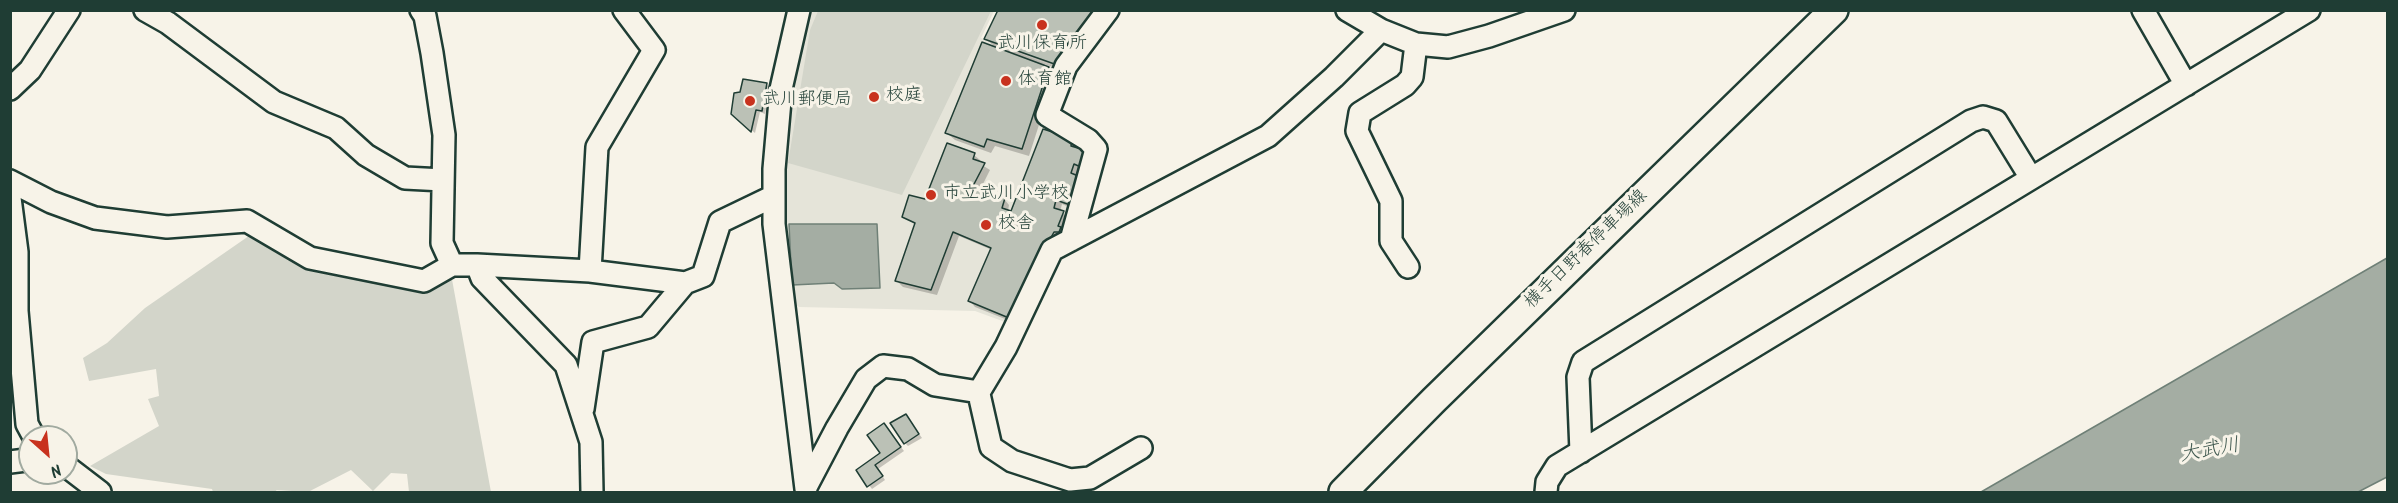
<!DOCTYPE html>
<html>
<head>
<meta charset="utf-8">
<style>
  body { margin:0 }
  #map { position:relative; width:2398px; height:503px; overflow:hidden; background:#f7f3e8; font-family:Kalam,sans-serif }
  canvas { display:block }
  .frame { position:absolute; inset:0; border:12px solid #1f3d34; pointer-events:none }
  .north { position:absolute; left:18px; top:425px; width:60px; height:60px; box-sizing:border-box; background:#f7f3e8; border:2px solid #a1aaa0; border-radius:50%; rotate:153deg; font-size:16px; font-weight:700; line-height:24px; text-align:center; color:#1f3d34 }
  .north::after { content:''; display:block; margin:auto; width:21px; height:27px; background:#c8321e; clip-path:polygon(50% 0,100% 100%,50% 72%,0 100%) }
</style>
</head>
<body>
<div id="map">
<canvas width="2398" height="503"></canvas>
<div class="frame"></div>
<div class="north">N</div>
</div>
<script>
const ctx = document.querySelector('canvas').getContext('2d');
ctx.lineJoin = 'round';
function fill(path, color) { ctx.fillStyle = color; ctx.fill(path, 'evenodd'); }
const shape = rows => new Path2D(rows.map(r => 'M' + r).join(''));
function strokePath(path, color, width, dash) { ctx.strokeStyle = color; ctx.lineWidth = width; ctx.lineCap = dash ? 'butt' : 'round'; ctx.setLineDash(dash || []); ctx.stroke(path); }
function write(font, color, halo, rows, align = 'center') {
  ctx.font = font + ' Kalam,"Klee One",sans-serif'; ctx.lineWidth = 6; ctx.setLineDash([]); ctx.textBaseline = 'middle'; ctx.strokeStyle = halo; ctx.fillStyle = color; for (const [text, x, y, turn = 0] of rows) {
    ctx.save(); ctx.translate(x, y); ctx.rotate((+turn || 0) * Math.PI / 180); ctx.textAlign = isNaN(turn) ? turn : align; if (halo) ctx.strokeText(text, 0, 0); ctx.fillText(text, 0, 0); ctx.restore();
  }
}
fill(shape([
  [810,11,994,11,981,38,1057,68,1037,114,1088,144,1069,236,1013,317,1005,322,975,311,799,307,793,303,781,225,783,166,804,26]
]), '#e5e4d9');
fill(shape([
  [818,11,991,11,902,195,788,163,810,30],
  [256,231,306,263,451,274,491,492,409,492,407,474,391,473,373,491,351,470,308,492,276,490,277,492,213,492,212,489,106,474,90,466,159,426,148,399,159,396,156,369,89,381,83,358,107,343,145,308]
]), '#d3d5ca');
const water = shape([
  [789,224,877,224,880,288,842,289,834,283,792,285,789,224],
  [2387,258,2387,477,2358,492,1981,492,2387,258]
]);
fill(water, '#a4ada3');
strokePath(water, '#6f8077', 1.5);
fill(shape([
  [1000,10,1068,72,1044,64,1055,75,1029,156,995,146,991,153,955,140,947,133,996,48,986,39],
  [767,85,770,88,765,114,760,112,755,133,736,118],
  [1071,139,1077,145,1076,149,1088,152,1077,177,1078,211,1062,204,1060,212,1069,218,1015,323,975,307,970,301,992,250,959,236,937,295,903,287,897,281,916,225,904,217,926,201,948,145,974,155,980,160,979,163,990,170,980,190,1004,199,1009,205,1008,211,1012,212],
  [906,415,922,438,908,446,905,443],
  [884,425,904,451,878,469,885,480,872,489,858,471,882,454]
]), '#0003');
const building = shape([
  [998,10,1104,10,1060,66,984,39,998,10],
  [982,42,1049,67,1022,149,987,139,984,147,945,133,982,42],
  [743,79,767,83,762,111,756,110,751,132,731,114,734,93,740,92,743,79],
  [1043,129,1072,138,1071,146,1088,151,1083,168,1074,164,1071,173,1083,178,1073,206,1056,200,1054,208,1064,211,1058,226,1061,227,1059,232,1054,232,1043,252,1009,318,968,301,991,248,953,232,931,290,895,281,915,223,902,217,909,195,925,199,947,143,975,153,973,159,985,163,973,186,1005,198,1002,208,1011,211,1043,129],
  [906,414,919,434,904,444,890,423,906,414],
  [884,423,901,447,875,465,883,476,867,487,856,470,880,453,867,435,884,423]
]);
fill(building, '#bbc1b6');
strokePath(building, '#1f3d34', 1.5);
const minor = shape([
  [145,10,168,23,274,102,336,128,366,155,405,178,443,180],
  [421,10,425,16,432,53,444,135,442,243,452,265,477,265,482,278,566,365,591,442,592,492],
  [799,10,781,89,774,169,774,224,806,489],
  [1347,10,1381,30,1416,44,1448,47,1489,36,1564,10],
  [2143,10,2186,85],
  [10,89,30,70,69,10],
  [10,181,51,202,95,218,167,227,247,221,310,258,424,281,452,265],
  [10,198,17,252,17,311,27,424,34,437],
  [1071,240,1096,149,1088,140,1047,115,1066,66,1108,10],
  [477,265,590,271,685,283],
  [1408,267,1391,241,1391,201,1357,131,1360,113,1405,85,1412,77,1416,44],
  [590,271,597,147,654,50,624,10],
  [979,394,991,447,1012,461,1070,480,1090,478,1141,448],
  [583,409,593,342,648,327,685,283,703,276,720,222,774,196],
  [1581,452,1578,377,1583,362,1971,121,1983,117,1996,121,2031,178],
  [10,462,26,460,30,457],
  [66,466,100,492],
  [806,487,837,428,866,379,883,366,908,369,935,385,979,392,1006,347,1052,250,1268,136,1334,77,1381,30],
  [1546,492,1547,482,1557,466,2309,10]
]);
const major = shape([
  [1343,492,1434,400,1834,10]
]);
strokePath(minor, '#1f3d34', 26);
strokePath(major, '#1f3d34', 32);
strokePath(minor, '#f7f3e8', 21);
strokePath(major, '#f7f3e8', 27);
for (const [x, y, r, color] of [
  [1042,25,6,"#c8321e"],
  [1006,81,6,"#c8321e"],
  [874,97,6,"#c8321e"],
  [750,101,6,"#c8321e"],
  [931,195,6,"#c8321e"],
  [986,225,6,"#c8321e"]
]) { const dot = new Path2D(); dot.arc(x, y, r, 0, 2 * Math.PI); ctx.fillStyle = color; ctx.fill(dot); strokePath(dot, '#f7f3e8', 2); }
write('18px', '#1f3d34', '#f7f3e8', [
  ["武川保育所",1042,45,"center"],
  ["体育館",1018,81],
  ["校庭",886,97],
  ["武川郵便局",762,101],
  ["市立武川小学校",943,195],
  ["校舎",998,225]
], 'left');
write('18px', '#1f3d34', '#f7f3e8', [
  ["横手日野春停車場線",1587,250,-44]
]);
write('italic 20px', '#405950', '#f7f3e8', [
  ["大武川",2210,452,-10]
]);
</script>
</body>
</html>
